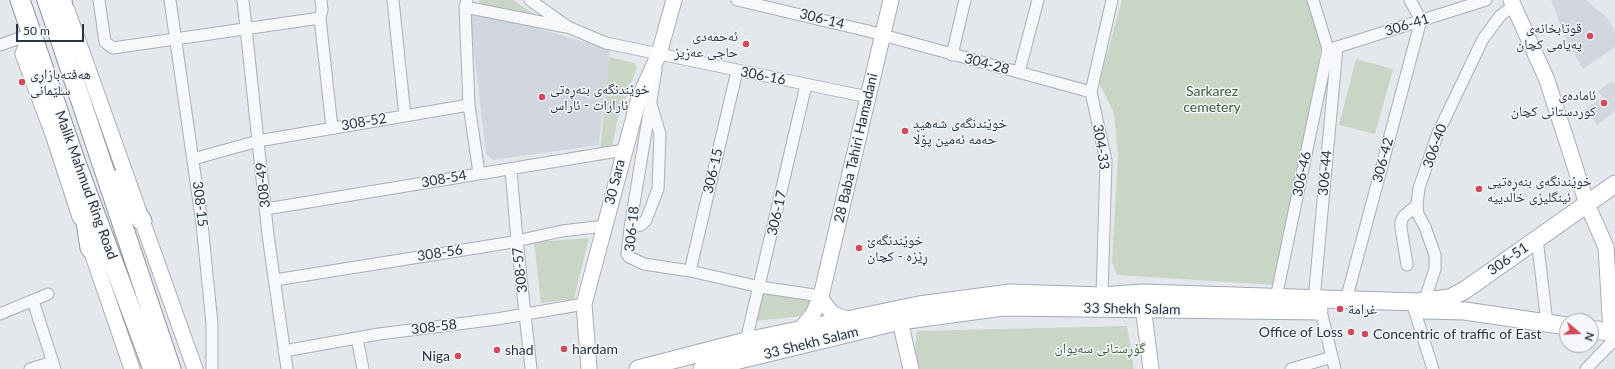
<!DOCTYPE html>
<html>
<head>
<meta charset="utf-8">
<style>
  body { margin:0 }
  #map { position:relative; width:1615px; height:369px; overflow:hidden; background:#e4e7ec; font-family:Lato,sans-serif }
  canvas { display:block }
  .north { position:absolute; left:1559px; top:313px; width:40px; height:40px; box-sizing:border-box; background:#f4f6f9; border:1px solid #a4a8b1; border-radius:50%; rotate:109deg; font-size:11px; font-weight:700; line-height:16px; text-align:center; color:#2b3445 }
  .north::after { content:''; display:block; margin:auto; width:14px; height:18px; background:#d1495b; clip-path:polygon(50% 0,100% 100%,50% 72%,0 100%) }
  .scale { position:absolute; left:16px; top:24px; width:68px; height:18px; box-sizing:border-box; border:2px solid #2b3445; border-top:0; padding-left:5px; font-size:12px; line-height:14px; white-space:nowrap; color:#2b3445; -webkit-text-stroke:3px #f4f6f9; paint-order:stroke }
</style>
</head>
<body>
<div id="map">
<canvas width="1615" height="369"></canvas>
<div class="north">N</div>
<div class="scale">50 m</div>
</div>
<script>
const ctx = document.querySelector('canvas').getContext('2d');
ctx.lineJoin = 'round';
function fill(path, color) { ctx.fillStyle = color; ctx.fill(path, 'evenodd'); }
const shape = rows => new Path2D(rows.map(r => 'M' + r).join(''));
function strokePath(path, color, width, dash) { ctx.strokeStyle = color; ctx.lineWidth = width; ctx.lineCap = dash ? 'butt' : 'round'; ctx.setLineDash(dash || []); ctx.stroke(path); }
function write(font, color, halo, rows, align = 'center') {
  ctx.font = font + ' Lato,"Noto Naskh Arabic",sans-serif'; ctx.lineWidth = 3; ctx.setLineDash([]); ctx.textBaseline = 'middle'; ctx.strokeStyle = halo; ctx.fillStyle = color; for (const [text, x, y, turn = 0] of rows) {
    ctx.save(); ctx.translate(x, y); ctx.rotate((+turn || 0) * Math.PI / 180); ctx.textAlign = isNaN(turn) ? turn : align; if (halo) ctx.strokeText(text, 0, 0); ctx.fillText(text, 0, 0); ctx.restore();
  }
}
fill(shape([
  [1551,0,1586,0,1607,18,1615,31,1615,47,1583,69,1567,42],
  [469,9,610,49,599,145,493,160,486,154],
  [1612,81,1615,85,1615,111,1597,125,1586,109,1602,97,1598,91]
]), '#d2d6de');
fill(shape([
  [480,0,513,0,540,18,476,7],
  [1122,0,1308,0,1322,43,1277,285,1117,275,1112,262,1118,156,1114,113,1099,83],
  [609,57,634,63,637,68,618,118,611,151,600,152],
  [1356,59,1393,69,1375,134,1339,125],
  [589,238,574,299,541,303,534,242],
  [762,290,813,298,803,316,755,321],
  [1127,326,1134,369,917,369,914,359,917,331]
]), '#c9d6c5');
const street = shape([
  [99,0,105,42,113,48,320,18],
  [170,0,202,224,212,324,212,369],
  [243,0,268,235,287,369],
  [321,0,322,10,320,18,332,128],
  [393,0,405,116],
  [467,0,465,7,469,105,479,173],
  [530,0,568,27,606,43,868,97],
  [737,0,868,31,1091,92],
  [465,7,566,27],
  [0,45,31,34],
  [1331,49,1486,0],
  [952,55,965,0],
  [656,70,630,228,627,254,629,257,644,264,690,271,760,287,821,296],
  [1019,72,1038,0],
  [193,159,258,141,469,105],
  [511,170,517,240,531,369],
  [266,209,624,150],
  [630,228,641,225,646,220,658,189,660,134,651,104],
  [1537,238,1547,323],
  [1407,265,1401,228,1401,222,1403,217,1417,205],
  [690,271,737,71],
  [275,280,507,243,562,231,604,226],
  [1102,296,1106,161,1091,92,1112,0],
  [1276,298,1328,49,1313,0],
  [1314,300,1337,47],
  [1346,300,1421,20,1410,0],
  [33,301,55,369],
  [1424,302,1435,269,1435,255,1425,227,1418,214,1417,205,1419,188,1438,133,1483,39,1500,16,1514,5],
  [1414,309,1433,369],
  [1321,311,1335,369],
  [0,314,48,294],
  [357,338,363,369],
  [746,341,806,85],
  [284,351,379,334,497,319,584,304],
  [30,369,53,362],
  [1291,369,1332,357],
  [1586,369,1615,339]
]);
const secondary = shape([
  [1511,0,1547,80,1587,204,1606,247,1611,332],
  [67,10,195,369],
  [31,34,23,54,53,134,80,217],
  [87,238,132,369],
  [821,296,823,302,832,313,838,316,851,320],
  [1142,298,1151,369],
  [900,321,911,369],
  [800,330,813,314,821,296,891,0],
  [589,369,584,304,639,98,659,54,674,0]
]);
const primary = shape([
  [1425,310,1465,311,1567,326],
  [1591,329,1615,333],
  [638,369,746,341,919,305,1010,293,1102,296,1142,293,1417,302,1450,298,1465,290,1615,184],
  [702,369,900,321,1003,307,1319,311]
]);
const highway = shape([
  [20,0,76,163,153,369],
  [47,0,171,369],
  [62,0,65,30],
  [116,180,142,221],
  [83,202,90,248]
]);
strokePath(street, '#a9aeb7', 13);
strokePath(secondary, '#a9aeb7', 17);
strokePath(primary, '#a3abb8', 19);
strokePath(highway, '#8b94a3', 21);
strokePath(street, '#f7f8fa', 11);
strokePath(secondary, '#fff', 15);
strokePath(primary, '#fff', 17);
strokePath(highway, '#fff', 19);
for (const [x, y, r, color] of [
  [1590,36,4,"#d1495b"],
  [746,44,4,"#d1495b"],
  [22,82,4,"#d1495b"],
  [542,97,4,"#d1495b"],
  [1604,103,4,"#d1495b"],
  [905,131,4,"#d1495b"],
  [1479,189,4,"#d1495b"],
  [859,248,4,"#d1495b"],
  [1340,309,4,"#d1495b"],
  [1351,332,4,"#d1495b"],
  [1365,334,4,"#d1495b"],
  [564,349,4,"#d1495b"],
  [497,350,4,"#d1495b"],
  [458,356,4,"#d1495b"]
]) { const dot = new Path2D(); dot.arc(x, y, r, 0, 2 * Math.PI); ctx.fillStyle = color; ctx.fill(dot); strokePath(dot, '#f4f6f9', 1.5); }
write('14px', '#2b3445', '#f4f6f9', [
  ["306-14",822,19,14],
  ["306-41",1407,25,-17],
  ["304-28",987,64,15],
  ["306-16",763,76,11],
  ["308-52",364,122,-10],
  ["306-40",1435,146,-70],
  ["304-33",1101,147,81],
  ["28 Baba Tahiri Hamadani",856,148,-77],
  ["306-42",1383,160,-75],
  ["306-15",713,171,-77],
  ["306-44",1325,173,-85],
  ["306-46",1302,174,-78],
  ["308-54",444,179,-10],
  ["30 Sara",615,182,-76],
  ["Malik Mahmud Ring Road",86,185,70],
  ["308-49",263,185,-96],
  ["308-15",200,204,83],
  ["306-17",777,213,-77],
  ["306-18",632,229,-84],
  ["308-56",440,253,-9],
  ["306-51",1508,259,-35],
  ["308-57",520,270,-97],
  ["33 Shekh Salam",1132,309,1],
  ["308-58",434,327,-7],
  ["33 Shekh Salam",811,343,-14]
]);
write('14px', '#2b3445', '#f4f6f9', [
  ["قوتابخانەی",1582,28,"right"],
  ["پەیامی کچان",1582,44,"right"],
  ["ئەحمەدی",738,36,"right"],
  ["حاجی عەزیز",738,52,"right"],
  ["هەفتەبازاڕی",30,74],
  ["سلێمانی",30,90],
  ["خوێندنگەی بنەڕەتی",550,89],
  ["ئارارات - ئاراس",550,105],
  ["ئامادەی",1596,95,"right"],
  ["کوردستانی کچان",1596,111,"right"],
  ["خوێندنگەی شەهید",913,123],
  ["حەمە ئەمین پۆڵا",913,139],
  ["خوێندنگەی بنەڕەتیی",1487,181],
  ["ئینگلیزی خالدییە",1487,197],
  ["خوێندنگەێ",867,240],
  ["ڕێزە - کچان",867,256],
  ["غرامة",1348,309],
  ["Office of Loss",1343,332,"right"],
  ["Concentric of traffic of East",1373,334],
  ["hardam",572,349],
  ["shad",505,350],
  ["Niga",450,356,"right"]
], 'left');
write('14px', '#3f6138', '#f4f6f9', [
  ["Sarkarez",1212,91],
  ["cemetery",1212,107],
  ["گۆڕستانی سەیوان",1100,348]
]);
</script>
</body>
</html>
